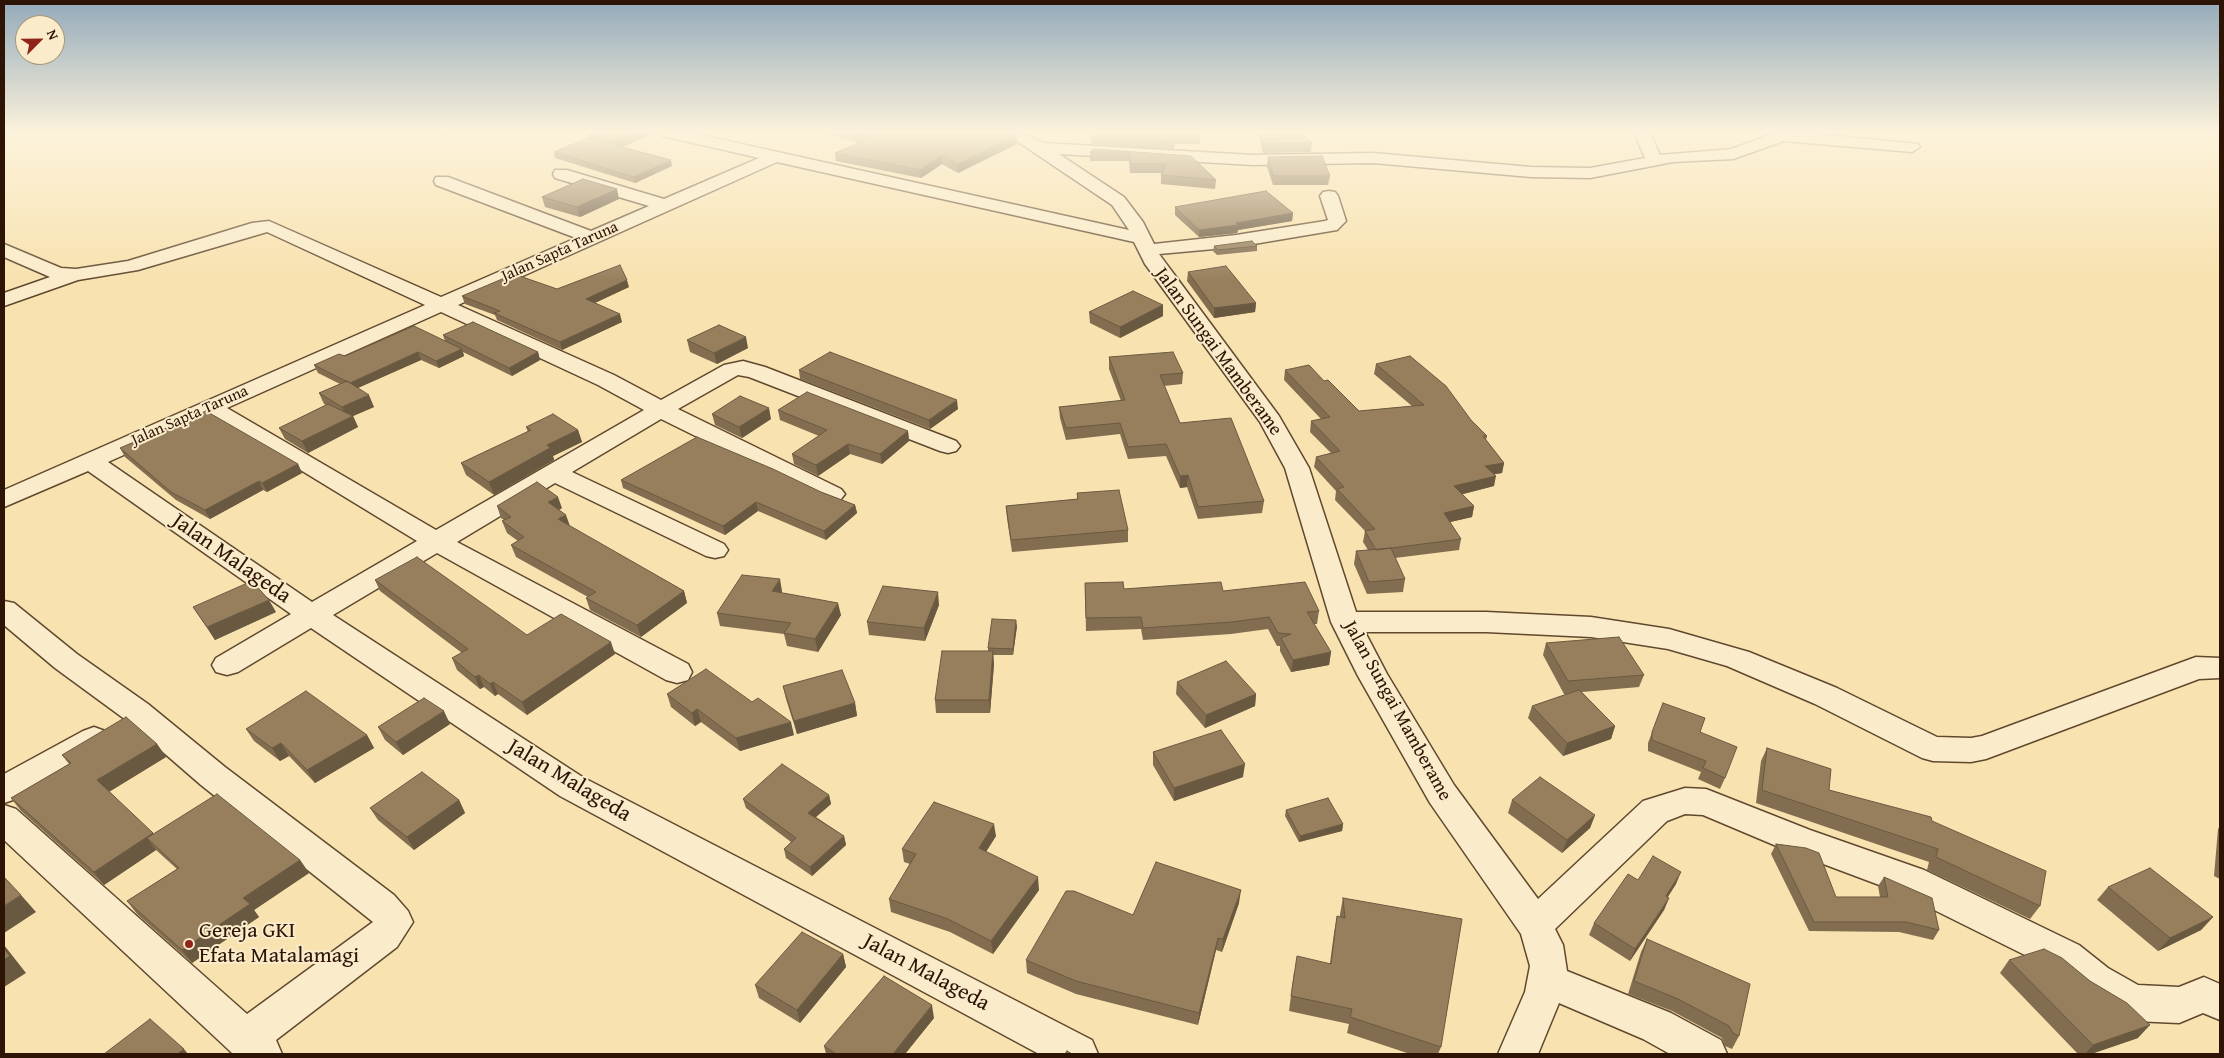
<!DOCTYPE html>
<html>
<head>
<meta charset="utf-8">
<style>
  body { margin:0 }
  #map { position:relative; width:2224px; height:1058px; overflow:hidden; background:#f8e2af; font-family:"Gentium Book Plus",serif }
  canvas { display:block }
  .frame { position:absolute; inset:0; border:5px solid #2e1404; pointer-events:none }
  .north { position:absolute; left:15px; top:15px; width:50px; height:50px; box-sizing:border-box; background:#faeccb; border:1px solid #a8967b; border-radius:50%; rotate:67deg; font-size:14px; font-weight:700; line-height:20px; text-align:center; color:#2e1404 }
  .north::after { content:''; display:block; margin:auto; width:18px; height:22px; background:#8f2418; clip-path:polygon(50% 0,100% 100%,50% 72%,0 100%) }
</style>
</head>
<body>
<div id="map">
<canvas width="2224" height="1058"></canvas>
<div class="frame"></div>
<div class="north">N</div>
</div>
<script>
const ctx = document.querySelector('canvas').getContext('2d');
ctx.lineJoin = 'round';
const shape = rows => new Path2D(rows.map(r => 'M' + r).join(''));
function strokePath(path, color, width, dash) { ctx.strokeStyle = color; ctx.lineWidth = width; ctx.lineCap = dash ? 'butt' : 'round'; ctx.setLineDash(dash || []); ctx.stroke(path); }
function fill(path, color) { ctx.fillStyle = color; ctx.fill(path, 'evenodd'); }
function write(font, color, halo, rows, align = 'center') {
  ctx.font = font + ' "Gentium Book Plus",serif'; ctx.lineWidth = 4; ctx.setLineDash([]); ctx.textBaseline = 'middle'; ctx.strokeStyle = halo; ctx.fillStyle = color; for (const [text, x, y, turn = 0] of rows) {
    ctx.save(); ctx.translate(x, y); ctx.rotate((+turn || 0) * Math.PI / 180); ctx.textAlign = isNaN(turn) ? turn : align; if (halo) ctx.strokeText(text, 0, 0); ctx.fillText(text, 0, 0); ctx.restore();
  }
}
const minor = shape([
  [661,133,692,133,1129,230,1112,205,1005,133,1025,133,1043,143,1253,155,1373,153,1531,167,1590,168,1645,158,1634,133,1650,133,1660,155,1731,149,1776,133,1807,133,1918,144,1920,147,1912,152,1784,141,1733,159,1673,162,1590,178,1531,177,1373,163,1253,165,1059,154,1124,197,1143,222,1154,244,1236,235,1325,221,1328,220,1320,196,1323,192,1329,191,1335,192,1338,196,1346,221,1337,230,1236,247,1159,254,1279,416,1309,468,1356,612,1486,612,1591,617,1669,629,1749,652,1837,688,1937,737,1971,738,1982,736,2185,661,2196,657,2220,658,2220,678,2199,679,1986,759,1971,762,1933,761,1922,758,1815,704,1727,666,1668,649,1591,637,1486,632,1365,632,1387,674,1454,785,1538,899,1643,801,1685,788,1706,789,1810,830,1924,870,2079,945,2108,968,2138,985,2179,987,2204,977,2220,984,2220,1020,2203,1013,2179,1023,2133,1021,2119,1016,2080,992,2053,969,1898,892,1786,850,1703,815,1685,814,1667,821,1555,929,1563,945,1567,971,1671,1013,1721,1040,1727,1054,1670,1054,1643,1039,1559,1003,1538,1054,1498,1054,1525,992,1530,966,1521,934,1430,803,1358,676,1331,622,1285,468,1260,422,1145,264,1134,242,777,162,458,305,614,375,661,400,724,365,743,361,765,367,956,441,960,446,956,451,948,453,940,451,749,377,738,375,678,409,841,489,845,494,841,499,832,502,823,499,661,419,572,472,724,544,728,550,724,556,715,558,706,556,555,483,457,542,688,664,692,672,688,680,677,683,666,680,437,553,333,615,584,778,1092,1040,1098,1054,1039,1054,560,796,311,628,238,672,227,675,216,672,212,665,216,658,291,614,88,471,4,507,4,490,425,305,267,232,138,270,78,280,4,306,4,293,50,277,4,257,4,244,61,268,76,269,128,261,252,223,269,221,441,297,576,238,436,185,434,181,436,177,448,177,591,231,649,206,555,178,553,174,555,170,567,170,664,199,759,158,663,136,661,133],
  [441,312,598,385,644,410,436,530,227,408,441,312],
  [209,417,276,455,417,541,312,602,108,462,209,417],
  [4,601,14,603,77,654,148,704,225,767,394,895,408,911,413,922,397,947,276,1040,282,1054,233,1054,231,1052,4,840,4,805,16,809,247,1014,373,922,201,785,126,720,55,668,4,625,4,601],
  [94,727,105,731,110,739,105,747,16,799,4,803,4,774,83,731,94,727]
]);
strokePath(minor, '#60482f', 3);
fill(minor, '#faeccb');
fill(shape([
  [586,133,655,133,623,147,672,166,635,183,555,158,554,152,588,138],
  [821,133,1014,133,1017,135,1017,144,958,173,942,164,921,178,836,161,835,153,861,143],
  [1091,133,1200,137,1200,144,1175,144,1174,149,1091,144],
  [1258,133,1302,133,1312,143,1311,152,1263,153],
  [1094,149,1191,156,1216,180,1215,189,1161,184,1161,175,1162,173,1130,173,1129,161,1090,161,1090,152],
  [1268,157,1330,176,1328,185,1273,185,1267,167],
  [542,197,619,199,580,217,545,207],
  [1175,207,1293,213,1292,221,1238,230,1237,233,1199,237,1175,215],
  [1214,246,1257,246,1257,251,1217,255,1213,251],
  [1188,272,1256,303,1255,312,1214,318,1187,281],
  [629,287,595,303,622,322,562,350,497,320,495,315,465,304,462,296,557,289],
  [1163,305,1163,316,1120,338,1090,323,1089,312],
  [443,335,538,352,540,360,512,376,463,352,464,356,439,368,421,360,358,388,374,407,353,416,358,427,308,453,285,439,279,428,326,405,324,404,319,393,340,384,318,373,314,365,345,356,445,341],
  [687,340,748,348,717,364,690,352],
  [1109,357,1183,373,1182,384,1164,386,1180,423,1264,501,1262,513,1198,519,1187,487,1180,488,1166,456,1128,459,1120,434,1066,440,1060,418,1059,407,1121,401,1109,369],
  [1376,364,1471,420,1487,436,1486,440,1504,463,1502,473,1495,474,1494,486,1462,494,1474,506,1472,517,1450,522,1461,539,1459,550,1395,558,1405,579,1403,592,1367,594,1354,564,1356,551,1368,550,1363,542,1365,531,1335,500,1336,491,1314,467,1316,457,1331,453,1310,432,1311,421,1321,419,1284,380,1285,370,1324,381,1359,411,1412,406,1374,374],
  [799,370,958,409,930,429,800,379],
  [778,410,908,431,909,441,882,464,850,454,818,476,794,464,792,454,819,436,780,420],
  [712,414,771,419,742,438,715,425],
  [526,427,578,430,582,442,553,456,554,460,494,495,466,475,461,463,528,432],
  [120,448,298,464,302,473,267,492,263,490,210,519,176,500,125,457],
  [621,480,821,492,855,505,857,513,826,540,758,511,725,535,623,488],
  [1077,493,1128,530,1128,542,1012,552,1007,518,1006,506,1077,499],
  [497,506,562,508,559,510,569,526,684,591,687,603,641,637,590,610,586,598,588,597,516,557,511,545,518,541,507,533,502,521,504,520,501,518],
  [375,580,527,635,615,654,527,715,498,694,495,696,484,687,480,689,457,670,452,658,462,653,380,591],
  [1085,583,1124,589,1223,591,1319,611,1317,624,1314,624,1331,652,1329,665,1291,672,1280,651,1280,646,1277,646,1268,629,1231,634,1143,640,1141,629,1086,631],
  [782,591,782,593,841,615,818,652,787,646,784,634,720,626,717,613],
  [939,605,925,641,869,635,867,622],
  [193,607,276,612,215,640],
  [1017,626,1013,655,993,655,994,664,990,713,936,713,935,700,988,651,988,648],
  [1546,643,1644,675,1639,687,1582,692,1615,726,1611,739,1563,756,1528,718,1532,706,1567,694,1564,694,1543,655],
  [1177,682,1256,694,1255,706,1205,728,1176,694],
  [783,686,855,703,857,716,797,734,786,699],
  [667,694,794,735,740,751,701,722,695,726,671,707],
  [1663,703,1700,732,1725,778,1720,789,1698,779,1701,772,1648,751,1648,743],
  [450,724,403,755,385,740,378,727],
  [246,729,367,735,374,748,315,783,289,756,280,761,254,741],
  [157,744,166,757,109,792,154,834,300,860,309,873,254,910,259,917,192,963,137,914,127,901,177,869,156,850,104,885,21,811,11,798,69,764,62,755],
  [1767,748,1829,790,1932,821,2040,906,2030,919,1927,870,1929,862,1756,803,1761,761],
  [1153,752,1243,777,1174,801,1153,765],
  [829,795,831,804,816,817,844,836,846,845,812,876,786,858,784,849,791,842,746,808,743,799],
  [459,800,465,813,414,850,378,820,370,808],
  [1512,800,1595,815,1590,828,1562,853,1508,813],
  [1286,810,1343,824,1342,831,1299,842,1285,816],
  [2220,826,2220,879,2214,876,2218,829],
  [996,836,986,852,1039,890,993,954,950,932,891,912,889,899,910,864,904,862,902,849],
  [1776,844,1836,897,1880,897,1878,886,1884,877,1939,930,1933,940,1899,932,1809,931,1771,854],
  [1638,880,1676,884,1667,897,1669,898,1664,910,1630,961,1589,935,1594,923],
  [2108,887,2213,917,2201,930,2158,951,2097,900],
  [1343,898,1441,1047,1438,1054,1410,1054,1347,1033,1349,1024,1289,1011,1294,972,1330,963,1334,933,1337,916,1340,917,1340,914],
  [1239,903,1222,952,1216,950,1198,1025,1076,994,1027,973,1026,960,1133,915],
  [1647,939,1739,1036,1732,1049,1725,1046,1722,1038,1672,1011,1628,994,1641,952],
  [843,954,846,967,800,1023,759,998,755,985],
  [2009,960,2090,981,2138,1038,2091,1054,2078,1054,2000,973],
  [934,1018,905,1054,826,1054,824,1046]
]), '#826d50');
fill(shape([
  [444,133,451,133,445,136],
  [635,133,655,133,617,149,615,141],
  [1017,135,1017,144,958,173,958,164],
  [942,155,942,164,921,178,920,170],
  [671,160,672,166,635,183,634,177],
  [617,189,619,199,580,217,577,207],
  [1293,213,1292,221,1238,230,1237,233,1199,237,1199,230],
  [627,280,629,287,588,306,586,299],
  [1256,303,1255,312,1214,318,1214,308],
  [1163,305,1163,316,1120,338,1120,327],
  [620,314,622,322,562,350,560,342],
  [746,337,748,348,717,364,714,353],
  [462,349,464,356,439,368,436,361],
  [418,352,421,360,353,390,350,383],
  [538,352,540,360,512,376,509,368],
  [369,395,374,407,353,416,358,427,308,453,302,441,347,419,342,407],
  [957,400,958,409,930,429,929,420],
  [769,408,771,419,742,438,739,427],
  [578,430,582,442,553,456,554,460,494,495,489,482,547,445],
  [908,431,909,441,882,464,880,454],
  [848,444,850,454,818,476,816,465],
  [1504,463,1502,473,1483,476,1485,466],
  [298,464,302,473,267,492,262,483],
  [1188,475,1187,487,1180,488,1180,476],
  [1496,476,1494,486,1452,497,1454,486],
  [259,481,263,490,210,519,205,510],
  [558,497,562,508,552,514,548,502],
  [756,502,758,511,725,535,723,526],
  [855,505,857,513,826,540,824,531],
  [1474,506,1472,517,1442,524,1444,513],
  [566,515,570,526,558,519],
  [780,579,782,591,775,604,772,591],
  [684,591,687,603,641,637,637,625],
  [938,592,939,605,925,641,924,628],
  [269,600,276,612,215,640,207,627],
  [838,603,841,615,818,652,815,639],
  [1016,620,1017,626,1013,655,1013,649],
  [611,642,615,654,527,715,522,702],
  [993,651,994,664,990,713,989,700],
  [1331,652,1329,665,1291,672,1293,660],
  [479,675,484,687,480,689,475,677],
  [493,682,498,694,495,696,490,684],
  [1256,694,1255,706,1205,728,1206,715],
  [855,703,857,716,797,734,794,721],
  [697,709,701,722,695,726,692,713],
  [444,711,450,724,403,755,396,742],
  [791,722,794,735,740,751,736,738],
  [1615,726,1611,739,1563,756,1567,743],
  [367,735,374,748,315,783,307,770],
  [281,743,289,756,280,761,272,748],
  [157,744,166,757,107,793,97,780],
  [1245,764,1243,777,1174,801,1174,788],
  [829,795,831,804,810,822,808,813],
  [459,800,465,813,414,850,407,837],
  [1595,815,1590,828,1562,853,1567,840],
  [994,824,996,836,980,861,979,848],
  [1343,824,1342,831,1299,842,1300,836],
  [153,833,163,845,147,838,156,850,104,885,94,872],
  [844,836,846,845,812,876,810,867],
  [300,860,309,873,254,910,259,917,192,963,182,950,243,898],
  [1681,872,1676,884,1661,908,1666,896],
  [1038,877,1039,890,993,954,991,941],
  [1241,890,1239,903,1222,952,1223,939],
  [21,895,36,912,4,933,4,906],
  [1669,898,1664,910,1630,961,1635,949],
  [2213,917,2201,930,2158,951,2170,938],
  [1218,938,1216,950,1198,1025,1199,1013],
  [4,945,26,973,4,987],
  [843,954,846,967,800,1023,797,1010],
  [932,1005,934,1018,905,1054,893,1054],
  [2150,1025,2138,1038,2091,1054,2085,1054,2093,1045],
  [184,1049,188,1054,177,1054]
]), '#6a5941');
const building = shape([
  [589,133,635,133,615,141,589,133],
  [855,133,1014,133,1017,135,958,164,942,155,920,170,835,153,873,137,855,133],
  [1091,133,1200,133,1200,137,1170,137,1175,141,1091,137,1091,133],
  [1261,133,1302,133,1312,143,1264,144,1261,133],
  [588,138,671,160,634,177,554,152,588,138],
  [1094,149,1191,156,1216,180,1161,175,1166,164,1130,164,1129,152,1090,152,1094,149],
  [1322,156,1330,176,1273,176,1268,157,1322,156],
  [583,179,617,189,577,207,542,197,583,179],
  [1266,191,1293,213,1236,223,1238,225,1199,230,1175,207,1266,191],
  [1252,241,1257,246,1218,250,1214,246,1252,241],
  [620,265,627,280,586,299,620,314,560,342,494,313,500,311,462,296,514,274,557,289,620,265],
  [1226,266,1256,303,1214,308,1188,272,1226,266],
  [1133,291,1163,305,1120,327,1089,312,1133,291],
  [473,322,538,352,509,368,443,335,473,322],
  [719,325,746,337,714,353,687,340,719,325],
  [414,326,462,349,436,361,418,352,350,383,314,365,339,354,345,356,414,326],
  [830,352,957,400,929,420,799,370,830,352],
  [1173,352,1183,373,1160,375,1180,423,1231,418,1264,501,1198,507,1188,475,1180,476,1166,444,1128,447,1120,423,1066,428,1059,407,1125,400,1109,357,1173,352],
  [1410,356,1446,386,1471,420,1487,436,1483,436,1504,463,1485,466,1496,476,1454,486,1474,506,1444,513,1461,539,1376,550,1365,531,1375,529,1337,489,1344,487,1316,457,1340,451,1311,421,1330,417,1285,370,1309,365,1324,381,1328,380,1359,411,1424,405,1376,364,1410,356],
  [347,381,369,395,342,407,319,393,347,381],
  [807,392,908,431,880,454,848,444,816,465,792,454,827,430,778,410,807,392],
  [740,396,769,408,739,427,712,414,740,396],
  [328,404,353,416,302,441,279,428,328,404],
  [206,411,298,464,262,483,259,481,205,510,171,492,120,448,206,411],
  [553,414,578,430,547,445,550,448,489,482,461,463,531,430,526,427,553,414],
  [697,437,773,469,821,492,855,505,824,531,756,502,723,526,621,480,697,437],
  [537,482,558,497,548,502,566,515,558,519,684,591,637,625,586,598,596,592,511,545,524,537,502,521,511,517,497,506,537,482],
  [1119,490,1128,530,1011,540,1006,506,1078,499,1077,493,1119,490],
  [1391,548,1405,579,1369,582,1356,551,1391,548],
  [417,557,527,635,561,614,611,642,522,702,493,682,490,684,479,675,475,677,452,658,468,649,375,580,417,557],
  [742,575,780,579,772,591,838,603,815,639,784,633,791,623,717,613,742,575],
  [252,581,269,600,207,627,193,607,252,581],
  [1123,582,1124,589,1221,582,1223,591,1305,582,1319,611,1307,612,1331,652,1293,660,1281,638,1291,634,1278,633,1269,617,1232,622,1143,628,1141,617,1086,618,1085,583,1123,582],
  [883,586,938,592,924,628,867,622,883,586],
  [992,619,1016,620,1013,649,988,648,992,619],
  [1619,637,1644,675,1568,681,1546,643,1619,637],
  [942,651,993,651,989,700,935,700,942,651],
  [1226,661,1256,694,1206,715,1177,682,1226,661],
  [706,669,752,702,758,698,791,722,736,738,697,709,692,713,667,694,706,669],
  [842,670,855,703,794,721,783,686,842,670],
  [1579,690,1615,726,1567,743,1532,706,1579,690],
  [306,691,367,735,307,770,281,743,272,748,246,729,306,691],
  [424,698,444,711,396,742,378,727,424,698],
  [1663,703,1705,718,1700,732,1737,747,1725,778,1703,768,1706,761,1652,740,1652,732,1663,703],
  [126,717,157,744,97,780,153,833,94,872,11,798,71,763,62,755,126,717],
  [1221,730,1245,764,1174,788,1153,752,1221,730],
  [1767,748,1831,769,1829,790,1931,817,1932,821,2046,871,2040,906,1936,857,1938,849,1762,790,1767,748],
  [782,764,829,795,808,813,844,836,810,867,784,849,796,838,743,799,782,764],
  [422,772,459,800,407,837,370,808,422,772],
  [1540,777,1595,815,1567,840,1512,800,1540,777],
  [217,794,300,860,243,898,250,904,182,950,127,901,179,868,147,838,217,794],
  [1328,798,1343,824,1300,836,1286,810,1328,798],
  [934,802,994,824,979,848,1038,877,991,941,948,919,889,899,916,854,902,849,934,802],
  [1776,844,1806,848,1819,853,1836,897,1888,897,1884,877,1932,898,1939,930,1906,922,1814,922,1776,844],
  [1653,856,1681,872,1666,896,1669,898,1635,949,1594,923,1628,874,1638,880,1653,856],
  [1156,862,1241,890,1223,939,1218,938,1199,1013,1076,981,1026,960,1066,891,1074,891,1133,915,1156,862],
  [2150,868,2213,917,2170,938,2108,887,2150,868],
  [4,877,21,895,4,906,4,877],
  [1343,898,1462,919,1441,1047,1350,1017,1352,1009,1291,996,1297,956,1331,964,1337,916,1345,918,1343,898],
  [802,932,843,954,797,1010,755,985,802,932],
  [1647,939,1750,984,1739,1036,1733,1033,1729,1026,1678,999,1634,981,1647,939],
  [4,949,10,956,4,960,4,949],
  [2044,949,2062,958,2090,981,2127,1003,2150,1025,2093,1045,2009,960,2044,949],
  [884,976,932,1005,893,1054,836,1054,824,1046,884,976],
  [150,1019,184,1049,177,1054,104,1054,150,1019],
  [1067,1051,1072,1054,1065,1054,1067,1051]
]);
fill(building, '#977f5d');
strokePath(building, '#6a5941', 1);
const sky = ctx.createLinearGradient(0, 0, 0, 281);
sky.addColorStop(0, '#93aaba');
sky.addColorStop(0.47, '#fcf2db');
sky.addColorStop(1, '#fcf2db00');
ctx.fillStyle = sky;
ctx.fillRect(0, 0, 2224, 281);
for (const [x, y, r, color] of [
  [189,944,5,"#8f2418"]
]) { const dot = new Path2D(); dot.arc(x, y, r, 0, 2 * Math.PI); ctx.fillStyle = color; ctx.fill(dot); strokePath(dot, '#faeccb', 2); }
write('16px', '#2e1404', '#faeccb', [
  ["Jalan Sapta Taruna",560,252,-24],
  ["Jalan Sapta Taruna",190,416,-24]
]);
write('19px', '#2e1404', '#faeccb', [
  ["Jalan Sungai Mamberame",1218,352,54],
  ["Jalan Sungai Mamberame",1397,711,61]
]);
write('22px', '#2e1404', '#faeccb', [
  ["Jalan Malageda",231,559,35],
  ["Jalan Malageda",569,781,31],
  ["Jalan Malageda",926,973,28]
]);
write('22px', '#2e1404', '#faeccb', [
  ["Gereja GKI",199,931],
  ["Efata Matalamagi",199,956]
], 'left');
</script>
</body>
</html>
